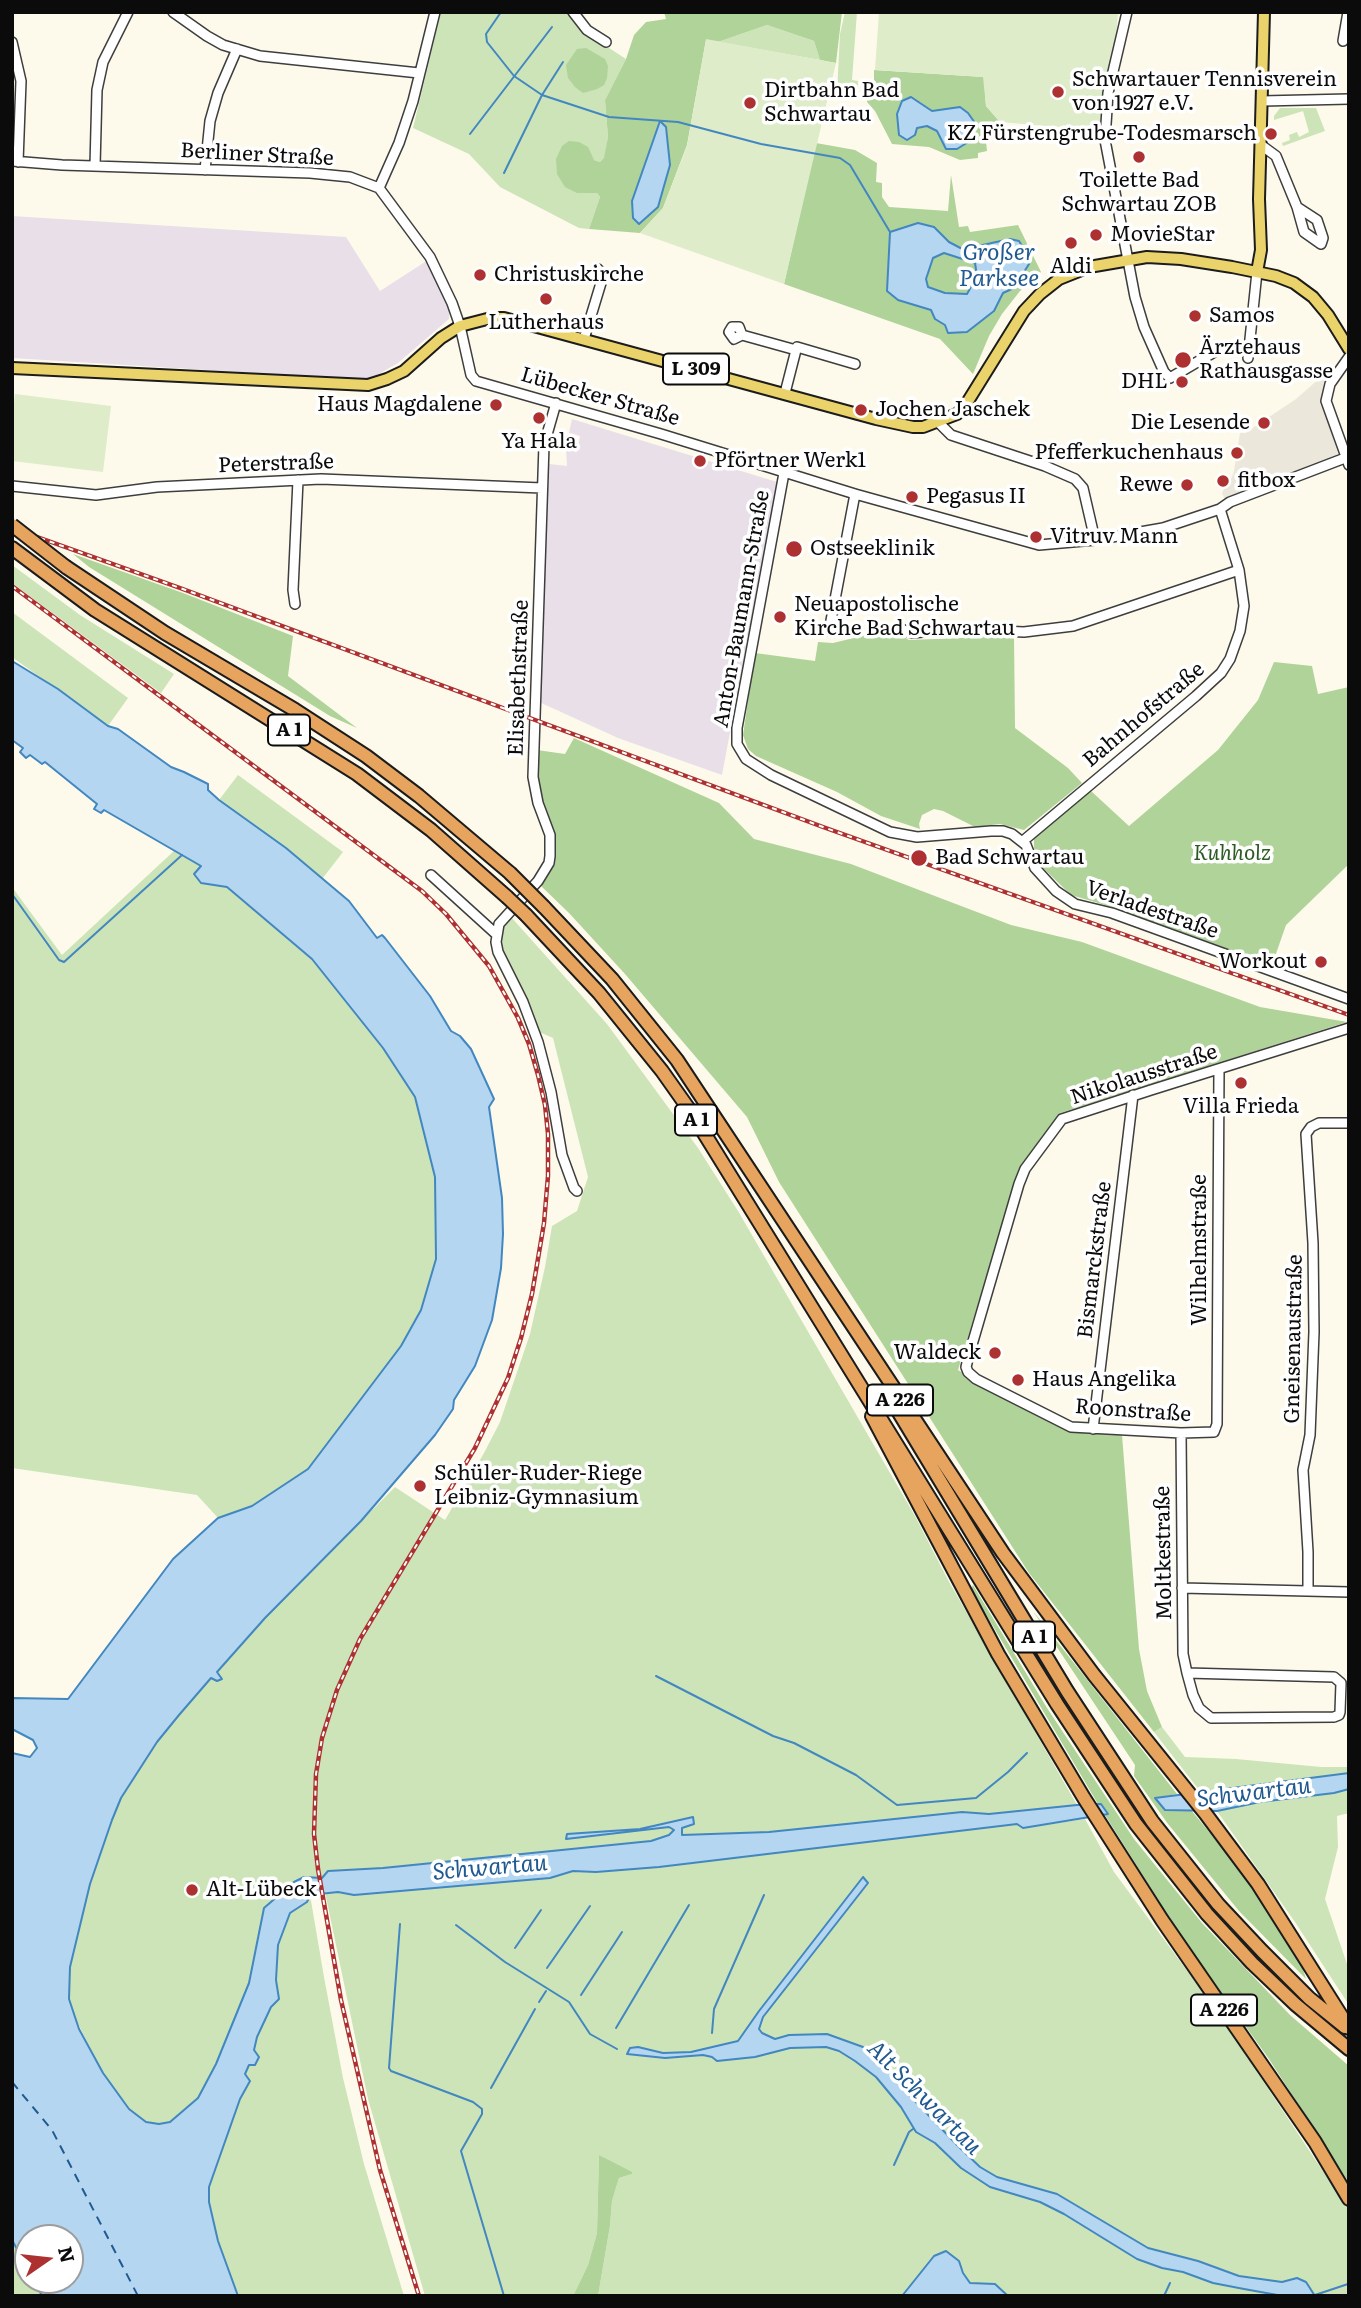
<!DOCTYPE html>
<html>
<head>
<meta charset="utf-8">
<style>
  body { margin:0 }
  #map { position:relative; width:1361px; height:2308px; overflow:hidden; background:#fdfaeb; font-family:Literata,serif }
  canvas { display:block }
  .frame { position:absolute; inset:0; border:14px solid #0b0b0b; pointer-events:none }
  .north { position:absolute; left:14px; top:2224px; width:70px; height:70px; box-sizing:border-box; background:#fff; border:2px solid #9d9d9d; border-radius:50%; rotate:76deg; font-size:19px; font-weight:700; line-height:28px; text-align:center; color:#0b0b0b }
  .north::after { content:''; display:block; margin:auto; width:24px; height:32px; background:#ad3131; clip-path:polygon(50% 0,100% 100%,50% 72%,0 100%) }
</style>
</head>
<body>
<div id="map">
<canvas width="1361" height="2308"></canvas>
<div class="frame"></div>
<div class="north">N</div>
</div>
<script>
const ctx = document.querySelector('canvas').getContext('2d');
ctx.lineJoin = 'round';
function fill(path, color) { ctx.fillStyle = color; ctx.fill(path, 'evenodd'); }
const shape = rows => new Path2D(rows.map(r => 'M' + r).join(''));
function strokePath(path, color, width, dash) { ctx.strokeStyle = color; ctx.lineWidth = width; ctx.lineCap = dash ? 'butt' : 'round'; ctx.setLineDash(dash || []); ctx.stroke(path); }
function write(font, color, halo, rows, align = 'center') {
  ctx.font = font + ' Literata,serif'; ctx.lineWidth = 7; ctx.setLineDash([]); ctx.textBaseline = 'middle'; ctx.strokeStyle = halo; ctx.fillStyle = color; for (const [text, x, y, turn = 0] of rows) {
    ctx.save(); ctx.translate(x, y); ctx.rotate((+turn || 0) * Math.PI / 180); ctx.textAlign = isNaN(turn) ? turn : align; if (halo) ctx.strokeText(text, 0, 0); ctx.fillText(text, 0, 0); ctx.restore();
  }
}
fill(shape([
  [12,216,346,237,380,291,428,260,449,307,449,319,398,363,368,380,12,358],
  [572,419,777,482,722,775,618,738,539,702,549,464,567,466,566,449,577,452,580,436,569,433]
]), '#e9dfe9');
fill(shape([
  [441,12,571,12,589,35,626,59,605,100,608,137,605,158,600,162,594,160,577,193,597,193,600,197,589,229,579,228,500,187,469,154,413,128],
  [845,12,857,12,852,80,858,81,857,98,837,92,840,34],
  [767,25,814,41,820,60,718,42],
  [1280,108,1316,108,1325,131,1283,146,1282,143,1290,140,1289,135,1297,132,1299,137,1309,132,1303,111,1274,120,1274,116],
  [12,565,80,615,174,674,161,693,12,583],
  [12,612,128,698,108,726,12,657],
  [238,775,343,852,322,879,286,848,219,800],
  [175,850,201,866,201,883,227,887,312,959,383,1048,415,1097,435,1177,436,1259,421,1310,401,1346,308,1469,252,1506,218,1518,197,1495,12,1468,12,887,62,955],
  [511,917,607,1024,698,1148,738,1211,915,1516,948,1580,1077,1805,989,1814,962,1812,769,1832,682,1835,682,1828,694,1824,568,1834,567,1839,669,1827,674,1830,669,1835,651,1841,383,1868,328,1871,310,1895,324,1977,343,2078,364,2164,404,2296,238,2296,218,2241,209,2202,209,2187,216,2164,170,2122,152,2124,146,2122,129,2109,116,2094,103,2073,73,2014,69,1999,70,1967,90,1884,112,1820,121,1799,157,1742,179,1715,211,1678,222,1678,217,1672,265,1618,395,1487,445,1520,484,1453,500,1422,530,1334,545,1267,552,1226,577,1211,588,1177,553,1038,537,1031,500,951,500,939,503,926],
  [1162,1727,1185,1757,1236,1759,1321,1767,1349,1767,1349,1813,1337,1816,1338,1847,1325,1899,1349,1970,1349,2005,1295,1922,1217,1811,1225,1809,1204,1791,1200,1791,1154,1732],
  [1085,1819,1114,1872,1214,2007,1344,2203,1349,2211,1349,2296,1008,2296,995,2284,970,2283,963,2273,959,2261,934,2256,902,2296,598,2296,610,2226,612,2201,619,2178,632,2174,599,2155,597,2233,588,2265,573,2296,425,2296,368,2099,325,1892,338,1892,354,1895,550,1878,573,1871,596,1872,659,1867,1017,1824,1023,1828],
  [12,2240,28,2269,28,2280,34,2280,42,2296,12,2296]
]), '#cce4b8');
fill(shape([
  [664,12,842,12,836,63,820,60,814,41,767,25,718,42,706,40,687,145,663,208,640,233,589,229,600,197,597,193,577,193,565,187,557,174,556,159,562,146,569,141,579,142,588,147,594,160,600,162,604,158,608,137,605,100,626,59,634,35,646,22,666,19],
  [660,122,666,128,670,165,658,207,639,224,634,218,632,201],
  [586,48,605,59,608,66,607,78,604,85,597,89,583,93,575,87,568,78,566,65,577,49],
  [874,70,984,77,986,106,1000,122,997,130,985,132,987,151,978,153,978,158,960,160,929,147,892,144,875,111,867,102,868,81,874,81],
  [920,102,932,111,960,107,946,149,937,131,927,126,917,128],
  [816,143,855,150,877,163,876,182,882,183,882,197,889,207,948,211,951,175,959,227,968,226,970,232,1018,225,1041,272,1020,291,1002,314,989,336,973,374,940,339,784,284],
  [934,227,949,242,968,252,978,246,1010,239,1014,288,1003,293,994,312,967,332,935,319,890,232],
  [944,253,975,263,977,276,967,294,945,293,928,287,926,279,933,258],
  [73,554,183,593,293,636,288,676,357,728,330,716,89,567],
  [891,629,909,640,1014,636,1015,728,1068,768,1082,783,1024,830,1000,824,975,827,943,811,934,809,922,815,919,824,920,829,881,816,837,792,756,756,748,749,743,735,755,653,815,661,818,642,833,643],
  [1274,662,1312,666,1318,694,1349,687,1349,864,1286,925,1272,965,1115,908,1071,895,1040,865,1034,848,1034,838,1091,791,1129,826,1218,750,1258,700],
  [574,738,719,803,754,839,851,864,1011,925,1082,942,1260,1007,1347,1022,1060,1113,1017,1174,958,1370,1003,1397,1063,1428,1122,1435,1139,1649,1147,1691,1162,1727,1154,1732,1029,1573,779,1182,747,1117,625,974,569,913,541,886,550,872,555,858,555,841,535,773,537,750,565,754],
  [973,1585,1047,1708,1134,1839,1202,1923,1290,2015,1349,2066,1349,2183,1269,2059,1183,1939,1105,1815,1107,1815,1101,1804,1098,1804,971,1589],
  [1033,1611,1177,1794,1156,1798,1164,1810,1191,1810,1255,1888,1297,1949,1306,1979,1239,1911,1168,1824,1134,1776,1135,1765],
  [599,2155,632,2172,632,2174,619,2178,612,2201,610,2226,598,2296,573,2296,588,2265,597,2233]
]), '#b0d399');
fill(shape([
  [879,12,1118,12,1111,105,1111,137,1076,135,1069,128,1000,122,986,106,983,77,875,70],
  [706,39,836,63,784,284,640,233,663,208,687,146],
  [15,394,111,406,103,472,12,461,12,422]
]), '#deecc9');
fill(shape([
  [1329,370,1333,373,1324,381,1320,404,1327,419,1338,454,1327,460,1225,500,1222,493,1226,485,1229,485,1234,471,1240,433,1245,433,1296,399]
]), '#ebe8db');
const water = shape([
  [911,97,932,111,960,107,968,113,975,123,973,139,957,149,946,149,937,131,927,126,917,128,915,135,907,140,899,135,897,114,902,101,911,97],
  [660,121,666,127,670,165,658,207,639,224,633,218,632,201,660,121],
  [918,223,934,227,949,242,968,252,978,246,1010,239,1019,241,1027,254,1029,264,1014,288,1003,293,994,311,967,332,948,333,945,325,935,319,931,310,898,300,887,291,890,232,918,223],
  [944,253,975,263,977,276,967,294,945,293,928,287,926,279,933,258,944,253],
  [12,661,58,689,108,726,118,729,171,767,184,772,208,784,208,790,219,800,286,848,349,901,377,938,382,935,385,938,430,996,451,1031,460,1036,471,1049,494,1099,489,1107,502,1198,503,1234,501,1268,492,1320,475,1366,454,1400,453,1409,435,1435,361,1521,265,1618,217,1672,222,1679,217,1681,211,1678,179,1715,157,1742,121,1798,112,1820,90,1884,70,1967,69,1999,79,2029,103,2073,129,2109,146,2122,159,2124,170,2122,198,2098,216,2064,249,1983,264,1908,294,1882,304,1877,322,1878,328,1871,383,1868,651,1841,669,1835,674,1830,669,1827,566,1839,567,1834,640,1829,693,1817,694,1824,682,1828,682,1835,769,1832,962,1812,989,1814,1077,1805,1101,1804,1108,1814,1023,1828,1017,1824,659,1867,596,1872,573,1871,550,1878,354,1895,338,1892,310,1895,307,1902,290,1913,278,1945,276,1980,279,1999,271,2007,257,2037,254,2050,259,2057,255,2065,249,2065,245,2074,250,2081,240,2099,209,2187,209,2202,218,2241,238,2296,42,2296,34,2280,70,2280,70,2238,28,2238,28,2269,12,2240,12,1753,30,1757,37,1748,33,1740,12,1729,12,1698,68,1699,173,1559,218,1518,252,1506,308,1469,401,1346,421,1310,436,1259,435,1177,415,1097,383,1048,312,959,227,887,201,883,194,874,201,866,104,810,101,813,94,809,97,804,45,762,42,764,30,755,26,758,20,752,23,748,12,740,12,661],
  [1349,1773,1349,1789,1334,1793,1260,1802,1217,1811,1165,1810,1155,1798,1349,1773],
  [863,1877,868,1883,763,2017,759,2029,762,2033,775,2039,789,2035,827,2034,863,2047,875,2054,888,2067,910,2096,959,2147,980,2167,997,2177,1057,2194,1148,2248,1198,2261,1239,2276,1282,2282,1297,2278,1306,2282,1315,2296,1283,2296,1244,2289,1213,2283,1183,2272,1162,2268,1137,2259,1064,2214,1040,2202,990,2187,961,2168,935,2143,916,2132,901,2107,876,2077,855,2061,839,2051,826,2047,790,2048,755,2057,717,2061,712,2057,703,2055,665,2058,627,2054,630,2048,638,2047,663,2053,691,2052,738,2041,759,2011,863,1877],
  [946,2251,959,2261,963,2273,970,2283,995,2284,1008,2296,902,2296,934,2256,946,2251]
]);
fill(water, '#b4d6f0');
strokePath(water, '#4287c0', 2);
strokePath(shape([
  [501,12,486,34,487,42,514,76,542,95,609,117,678,122,761,144,840,158,850,165,890,232],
  [470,134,552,27],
  [504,173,542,95,563,62],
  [12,894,59,960,64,962,182,855],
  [656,1676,773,1736,794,1743,856,1775,897,1805,976,1798,1008,1772,1027,1753],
  [400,1924,389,2068,391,2071,473,2102,482,2109,482,2114,461,2151,504,2296],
  [456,1925,505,1962,569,2002,590,2034,617,2049],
  [515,1948,541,1910],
  [547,1968,590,1906],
  [581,1995,622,1932],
  [539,2002,546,1991],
  [616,2028,689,1905],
  [712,2033,714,2009,764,1895],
  [491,2088,535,2009],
  [894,2165,909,2132,913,2129],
  [1315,2295,1348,2284],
  [1164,2296,1170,2283]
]), '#4287c0', 2);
strokePath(shape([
  [12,2082,52,2130,138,2296]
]), '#215a90', 2, [9, 7]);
const minor = shape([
  [173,12,207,36,223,45,260,56,419,73],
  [573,12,587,30,606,42],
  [1127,12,1108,93,1105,140,1135,297,1144,327,1164,372,1170,378,1221,348,1249,349],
  [1343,41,1348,12],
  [12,42,21,81,18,162],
  [1262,101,1349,99],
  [1261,145,1276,156,1297,207,1304,232,1321,244],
  [12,161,62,165,310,173,350,177,379,188,430,257,452,303,460,326,471,375,476,381,661,434,855,494,1039,545,1095,540,1163,528,1220,509,1230,502,1345,458],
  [95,166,97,90,103,62,128,12],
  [205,170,210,121,218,93,237,49],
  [379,188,399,143,413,101,435,12],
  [1297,207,1317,220,1323,238,1321,244],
  [742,335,739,327,732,327,729,332,734,339,742,335,796,350,785,393],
  [584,339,601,283,601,274,598,269],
  [796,350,797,347,855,364],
  [1349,357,1330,384,1326,401,1349,465],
  [1248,358,1257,272],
  [556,403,544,445,533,777,538,803,550,835,550,856,549,863,538,881,499,924,496,942,498,952,523,1002,538,1042,551,1092,562,1155,574,1188,577,1191],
  [938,422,951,435,1045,466,1075,479,1083,488,1095,540],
  [784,473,737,728,737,744,746,759,771,775,890,832,917,837,991,831,1003,831,1012,834,1026,845,1035,868,1056,891,1075,904,1112,913,1349,999],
  [12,486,96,495,157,487,321,479,542,488],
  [295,604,293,590,298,480],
  [898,628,912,633,955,629,1024,632,1073,626,1239,570],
  [829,631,855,494],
  [1023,841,1196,696,1221,673,1230,659,1240,631,1244,606,1239,570,1220,509],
  [431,875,496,934],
  [1219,1069,1217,1424,1214,1432,1181,1433,1071,1427,976,1379,968,1372,966,1367,969,1355,1019,1184,1025,1169,1062,1119,1151,1090,1349,1028],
  [1093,1429,1133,1095],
  [1181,1433,1183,1654,1187,1673,1193,1695,1199,1708,1211,1718,1334,1717,1339,1715,1340,1712,1341,1683,1334,1677,1187,1673],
  [1182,1588,1349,1592],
  [1308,1590,1308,1552,1303,1470,1310,1435,1314,1332,1313,1243,1306,1134,1311,1127,1319,1123,1349,1123]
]);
const major = shape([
  [1257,272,1261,250,1259,199,1264,12],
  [12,368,368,385,387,379,404,371,441,338,460,326,491,318,504,318,876,419,913,427,923,427,957,414,965,406,1024,311,1040,294,1059,279,1089,267,1147,257,1181,259,1232,267,1276,276,1294,283,1313,297,1328,315,1349,349]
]);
const highway = shape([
  [12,548,95,610,357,774,431,830,507,897],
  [66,567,165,633,295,710,366,756,419,796,510,873],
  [544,907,612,979,677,1060,1003,1553,1094,1675,1205,1813,1258,1884,1349,2028],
  [526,915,599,993,662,1071,691,1112,1057,1704,1136,1824,1207,1914,1252,1963,1295,2004,1349,2049],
  [889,1396,1067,1691,1152,1821,1218,1904,1262,1951,1309,1998,1345,2027],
  [872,1416,998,1654,1084,1798,1162,1920,1315,2142,1349,2199]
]);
strokePath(minor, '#3e3e3e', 12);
strokePath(major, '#1c1c1c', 14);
strokePath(highway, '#1c1c1c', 16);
strokePath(minor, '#fff', 9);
strokePath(major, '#ebd36c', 10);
strokePath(highway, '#e6a45f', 12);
const rail = shape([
  [12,528,180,588,823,827,1349,1015],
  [12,586,422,891,446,914,489,966,518,1018,529,1044,538,1075,545,1105,548,1134,548,1176,544,1223,532,1294,521,1338,508,1378,475,1448,360,1639,337,1690,322,1738,316,1774,314,1834,318,1869,341,2000,380,2170,419,2296]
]);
strokePath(rail, '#ad3131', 4.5);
strokePath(rail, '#fff', 2, [5]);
const highwayBridge = shape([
  [12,525,66,567],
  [510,873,544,907],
  [507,897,526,915]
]);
strokePath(highwayBridge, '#1c1c1c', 16, []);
strokePath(highwayBridge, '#e6a45f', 12);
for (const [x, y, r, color] of [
  [1058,92,7,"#ad3131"],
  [750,103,7,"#ad3131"],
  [1271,134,7,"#ad3131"],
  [1139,157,7,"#ad3131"],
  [1096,235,7,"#ad3131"],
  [1071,243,7,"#ad3131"],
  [480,275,7,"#ad3131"],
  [546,299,7,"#ad3131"],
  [1195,316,7,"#ad3131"],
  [1183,360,9,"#ad3131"],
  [1182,382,7,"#ad3131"],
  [496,405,7,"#ad3131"],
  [861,410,7,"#ad3131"],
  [539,418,7,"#ad3131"],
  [1264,423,7,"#ad3131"],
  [1237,453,7,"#ad3131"],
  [700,461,7,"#ad3131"],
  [1223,481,7,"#ad3131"],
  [1187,485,7,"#ad3131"],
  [912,497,7,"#ad3131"],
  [1036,537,7,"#ad3131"],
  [794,549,9,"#ad3131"],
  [780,617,7,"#ad3131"],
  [919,858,9,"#ad3131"],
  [1321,962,7,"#ad3131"],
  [1241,1083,7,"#ad3131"],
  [995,1353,7,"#ad3131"],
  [1018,1380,7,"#ad3131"],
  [420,1486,7,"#ad3131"],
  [192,1890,7,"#ad3131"]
]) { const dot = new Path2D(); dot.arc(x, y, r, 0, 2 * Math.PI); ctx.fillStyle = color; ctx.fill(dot); strokePath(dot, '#fff', 2.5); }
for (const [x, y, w] of [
  [696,369,66],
  [289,730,42],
  [696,1120,42],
  [900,1400,66],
  [1034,1637,42],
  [1224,2010,66]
]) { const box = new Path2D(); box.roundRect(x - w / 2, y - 15.5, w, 31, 5); ctx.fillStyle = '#fff'; ctx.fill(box); strokePath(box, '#0b0b0b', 2); }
write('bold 19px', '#0b0b0b', null, [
  ["L 309",696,369],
  ["A 1",289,730],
  ["A 1",696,1120],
  ["A 226",900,1400],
  ["A 1",1034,1637],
  ["A 226",1224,2010]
]);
write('21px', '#0b0b0b', '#fff', [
  ["Schwartauer Tennisverein",1072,80],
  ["von 1927 e.V.",1072,104],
  ["Dirtbahn Bad",764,91],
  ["Schwartau",764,115],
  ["KZ Fürstengrube-Todesmarsch",1257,134,"right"],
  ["Toilette Bad",1139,181,"center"],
  ["Schwartau ZOB",1139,205,"center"],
  ["MovieStar",1110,235],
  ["Aldi",1071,267,"center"],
  ["Christuskirche",494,275],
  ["Samos",1209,316],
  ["Lutherhaus",546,323,"center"],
  ["Ärztehaus",1199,348],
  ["Rathausgasse",1199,372],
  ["DHL",1168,382,"right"],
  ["Haus Magdalene",482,405,"right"],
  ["Jochen Jaschek",875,410],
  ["Die Lesende",1250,423,"right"],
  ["Ya Hala",539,442,"center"],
  ["Pfefferkuchenhaus",1223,453,"right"],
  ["Pförtner Werk1",714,461],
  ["fitbox",1237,481],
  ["Rewe",1173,485,"right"],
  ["Pegasus II",926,497],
  ["Vitruv Mann",1050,537],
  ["Ostseeklinik",810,549],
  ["Neuapostolische",794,605],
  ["Kirche Bad Schwartau",794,629],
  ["Bad Schwartau",935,858],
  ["Workout",1307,962,"right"],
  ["Villa Frieda",1241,1107,"center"],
  ["Waldeck",981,1353,"right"],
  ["Haus Angelika",1032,1380],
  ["Schüler-Ruder-Riege",434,1474],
  ["Leibniz-Gymnasium",434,1498],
  ["Alt-Lübeck",206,1890]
], 'left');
write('21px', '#0b0b0b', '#fff', [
  ["Berliner Straße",257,155,3],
  ["Lübecker Straße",600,397,16],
  ["Peterstraße",276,464,-2],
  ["Anton-Baumann-Straße",742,609,-80],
  ["Elisabethstraße",519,678,-88],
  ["Bahnhofstraße",1144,715,-40],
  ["Verladestraße",1152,910,19],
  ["Nikolausstraße",1144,1075,-18],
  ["Wilhelmstraße",1200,1250,-90],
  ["Bismarckstraße",1095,1260,-83],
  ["Gneisenaustraße",1294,1339,-89],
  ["Roonstraße",1133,1411,4],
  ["Moltkestraße",1164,1553,-91]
]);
write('italic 21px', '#2b5b22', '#fff', [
  ["Kuhholz",1232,854]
]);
write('italic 23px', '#215a90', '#fff', [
  ["Großer",999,253],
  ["Parksee",999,279],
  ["Schwartau",1254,1793,-7],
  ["Schwartau",490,1868,-5],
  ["Alt Schwartau",924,2098,45]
]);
</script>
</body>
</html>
